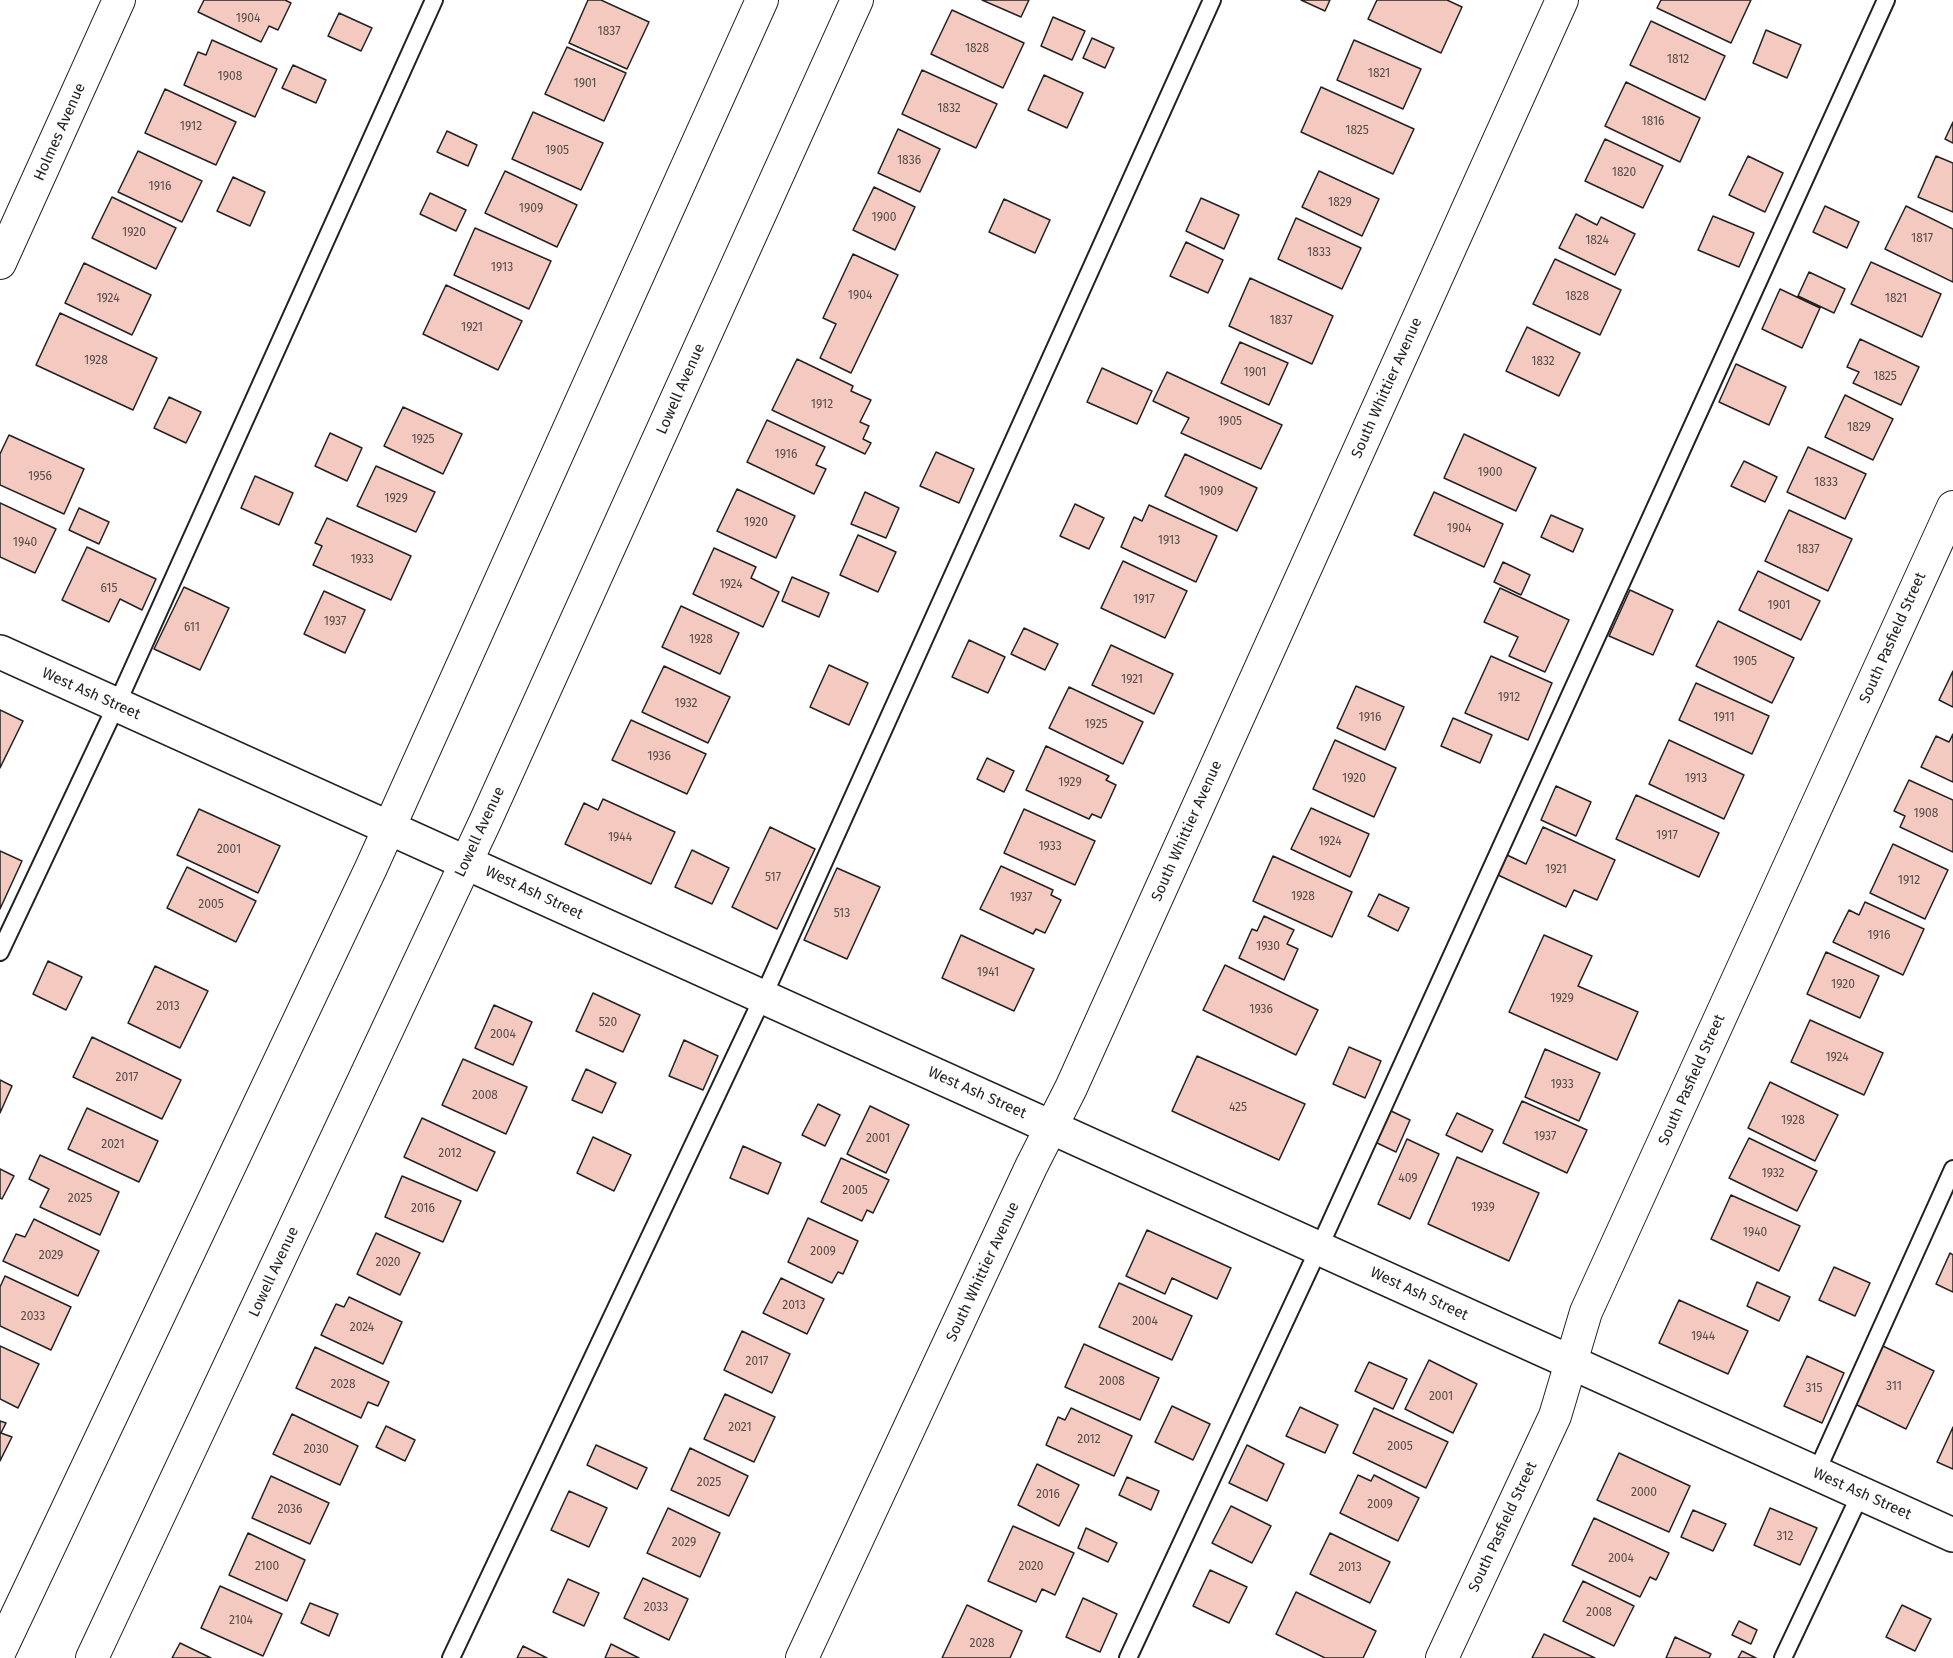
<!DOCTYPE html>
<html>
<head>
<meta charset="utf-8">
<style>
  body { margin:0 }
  canvas { display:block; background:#fff }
</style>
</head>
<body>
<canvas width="1953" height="1658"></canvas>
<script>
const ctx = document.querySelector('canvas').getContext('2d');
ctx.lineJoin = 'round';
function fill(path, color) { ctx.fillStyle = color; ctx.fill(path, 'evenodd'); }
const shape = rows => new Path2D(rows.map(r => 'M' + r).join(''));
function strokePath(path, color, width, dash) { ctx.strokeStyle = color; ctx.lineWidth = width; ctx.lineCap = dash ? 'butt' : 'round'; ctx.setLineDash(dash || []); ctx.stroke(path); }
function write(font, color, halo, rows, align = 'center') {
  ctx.font = font + ' "Fira Sans",sans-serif'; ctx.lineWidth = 4.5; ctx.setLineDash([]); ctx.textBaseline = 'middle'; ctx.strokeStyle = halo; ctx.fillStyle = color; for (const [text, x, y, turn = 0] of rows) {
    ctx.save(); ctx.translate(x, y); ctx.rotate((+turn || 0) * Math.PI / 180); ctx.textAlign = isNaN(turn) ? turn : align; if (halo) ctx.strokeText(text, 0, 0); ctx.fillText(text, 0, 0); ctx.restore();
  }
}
const building = shape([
  [204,0,285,0,291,3,278,30,269,26,261,42,198,12,204,0],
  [588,0,601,0,649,22,627,69,569,43,588,0],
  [982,0,1029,0,1021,17,982,0],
  [1301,0,1330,0,1325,11,1301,0],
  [1377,0,1447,0,1462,7,1441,53,1368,19,1377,0],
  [1661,0,1751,0,1731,43,1657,8,1661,0],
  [952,10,1024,43,1003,88,931,54,952,10],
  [339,13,372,28,361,51,328,36,339,13],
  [1053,17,1085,31,1072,60,1041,46,1053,17],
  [1651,21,1725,56,1705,100,1630,65,1651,21],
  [1766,30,1801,45,1787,78,1753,63,1766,30],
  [1092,38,1114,48,1105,68,1083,58,1092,38],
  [212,40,277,69,255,117,184,85,198,52,206,55,212,40],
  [1354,40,1421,69,1403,109,1337,80,1354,40],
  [567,47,626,73,604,121,545,94,567,47],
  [293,65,326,80,316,103,282,88,293,65],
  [922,70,997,104,976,148,902,114,922,70],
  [1044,75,1083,93,1067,128,1028,110,1044,75],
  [1626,82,1700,118,1680,162,1605,126,1626,82],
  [1321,87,1414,129,1393,174,1301,132,1321,87],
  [165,89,236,122,216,165,145,133,165,89],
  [533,112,603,143,581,190,512,159,533,112],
  [1953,122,1953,143,1945,139,1953,122],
  [898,129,940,149,920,192,878,173,898,129],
  [447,131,477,145,468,166,437,152,447,131],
  [1605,139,1663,166,1643,208,1585,181,1605,139],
  [138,151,202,181,182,222,118,192,138,151],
  [1748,156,1783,173,1765,212,1729,195,1748,156],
  [1936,156,1953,163,1953,212,1918,197,1936,156],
  [505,171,577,205,557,247,485,213,505,171],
  [1319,171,1379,199,1362,236,1302,207,1319,171],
  [233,177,265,192,250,226,217,211,233,177],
  [874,187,915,207,895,250,853,230,874,187],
  [430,193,466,210,456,231,420,214,430,193],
  [112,197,176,228,156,269,92,238,112,197],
  [1201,198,1239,215,1224,249,1186,231,1201,198],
  [1004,199,1050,220,1035,253,989,232,1004,199],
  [1825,206,1859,222,1847,248,1813,232,1825,206],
  [1906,206,1953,229,1953,282,1885,249,1906,206],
  [1576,214,1597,225,1601,217,1635,234,1615,275,1559,248,1576,214],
  [1713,216,1754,233,1739,267,1698,250,1713,216],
  [1296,218,1361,248,1342,289,1278,259,1296,218],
  [475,228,551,261,529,309,454,275,475,228],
  [1186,242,1223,260,1208,293,1170,276,1186,242],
  [853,254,898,275,851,373,820,358,836,324,823,318,853,254],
  [1555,259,1621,290,1600,335,1533,304,1555,259],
  [1871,262,1941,294,1922,337,1851,304,1871,262],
  [84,263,151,295,132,335,65,303,84,263],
  [1809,272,1845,289,1834,313,1798,296,1809,272],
  [1250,278,1333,316,1312,364,1229,326,1250,278],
  [446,285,522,321,498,370,423,334,446,285],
  [1780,289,1820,308,1802,348,1762,329,1780,289],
  [60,313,157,358,133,410,36,365,60,313],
  [1527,327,1580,353,1559,396,1506,371,1527,327],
  [1860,339,1919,367,1901,405,1853,383,1859,372,1847,367,1860,339],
  [1240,342,1288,363,1269,405,1221,383,1240,342],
  [797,359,853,386,851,391,871,400,860,422,869,426,863,439,871,443,865,454,772,410,797,359],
  [1736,364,1786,387,1769,425,1719,402,1736,364],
  [1102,368,1152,391,1137,424,1087,402,1102,368],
  [1167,372,1282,425,1261,469,1181,433,1189,418,1153,401,1167,372],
  [1845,395,1893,419,1873,460,1825,437,1845,395],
  [169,397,201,412,186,443,154,428,169,397],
  [403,407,462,434,443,474,384,446,403,407],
  [767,420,825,447,816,465,826,469,814,494,747,462,767,420],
  [330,433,362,448,347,481,315,466,330,433],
  [1464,434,1536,468,1516,511,1444,478,1464,434],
  [9,435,84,469,64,514,0,485,0,454,9,435],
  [1808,447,1866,474,1845,519,1787,492,1808,447],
  [936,452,974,469,959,503,920,486,936,452],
  [1185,454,1257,488,1237,531,1165,496,1185,454],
  [1744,461,1777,477,1765,502,1731,486,1744,461],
  [376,466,435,492,416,532,357,506,376,466],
  [255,476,293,493,279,525,241,508,255,476],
  [737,489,795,516,776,558,717,531,737,489],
  [865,492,899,508,886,538,851,524,865,492],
  [1434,492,1503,524,1484,567,1414,535,1434,492],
  [0,503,56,529,35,573,0,557,0,503],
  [1075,504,1104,518,1089,549,1060,536,1075,504],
  [1149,505,1217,536,1196,582,1121,547,1134,517,1142,521,1149,505],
  [79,508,109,522,99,544,69,530,79,508],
  [1789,510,1852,539,1828,591,1765,561,1789,510],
  [1551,515,1583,529,1573,552,1541,537,1551,515],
  [327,518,411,556,391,600,313,565,322,546,315,543,327,518],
  [858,535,896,552,878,592,840,575,858,535],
  [87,547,156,579,142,610,120,599,109,622,62,600,87,547],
  [714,548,756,567,751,578,779,592,763,627,693,594,714,548],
  [1123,561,1187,591,1165,638,1101,608,1123,561],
  [1503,562,1530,575,1521,595,1494,582,1503,562],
  [1758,571,1820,601,1801,640,1739,610,1758,571],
  [792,577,829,593,819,617,782,601,792,577],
  [184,587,229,608,200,670,154,649,184,587],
  [1500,588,1569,620,1545,672,1509,656,1518,637,1484,622,1500,588],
  [1630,590,1673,610,1653,655,1609,636,1630,590],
  [324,591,365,610,345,653,304,634,324,591],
  [681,606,739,633,720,674,662,647,681,606],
  [1718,621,1794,658,1772,703,1696,666,1718,621],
  [1024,628,1058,644,1045,670,1011,654,1024,628],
  [969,640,1005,657,988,693,952,677,969,640],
  [1111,645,1173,674,1154,714,1092,685,1111,645],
  [1491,656,1552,683,1528,740,1465,713,1491,656],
  [829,665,868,683,849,725,810,707,829,665],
  [664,666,730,697,708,743,642,712,664,666],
  [1953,671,1953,707,1939,700,1953,671],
  [1696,683,1769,716,1752,754,1679,720,1696,683],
  [1356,686,1404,707,1385,750,1337,728,1356,686],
  [1069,687,1143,722,1123,764,1049,728,1069,687],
  [0,710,23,721,0,768,0,710],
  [1453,718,1492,735,1480,763,1441,746,1453,718],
  [631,720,706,754,687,794,612,760,631,720],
  [1953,734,1953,782,1921,767,1936,736,1949,742,1953,734],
  [1335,740,1396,768,1374,817,1313,789,1335,740],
  [1669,740,1744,775,1724,819,1649,784,1669,740],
  [1046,746,1109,776,1106,780,1116,785,1101,818,1092,814,1089,819,1026,790,1046,746],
  [987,758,1014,771,1004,792,977,779,987,758],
  [1909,780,1953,800,1953,852,1900,827,1905,816,1894,811,1909,780],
  [1556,786,1591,802,1576,836,1541,820,1556,786],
  [1636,795,1719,833,1699,877,1616,839,1636,795],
  [603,799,675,832,651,884,565,844,584,803,598,810,603,799],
  [1311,808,1369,834,1350,877,1291,849,1311,808],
  [199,809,280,846,258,893,177,855,199,809],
  [1024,809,1095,841,1075,885,1004,853,1024,809],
  [770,827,815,849,777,929,732,907,770,827],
  [1543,827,1615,860,1597,900,1574,890,1566,907,1498,875,1507,855,1526,864,1543,827],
  [1893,844,1948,870,1925,919,1870,893,1893,844],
  [692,850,729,868,712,904,675,887,692,850],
  [0,851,22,861,0,909,0,851],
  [1273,856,1352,892,1332,937,1253,901,1273,856],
  [1001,866,1053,890,1051,895,1061,900,1045,933,1036,929,1033,934,980,909,1001,866],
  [187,867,256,901,236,942,167,908,187,867],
  [837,868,880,887,847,959,804,940,837,868],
  [1379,894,1409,908,1398,931,1368,916,1379,894],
  [1865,902,1924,929,1903,975,1833,942,1849,910,1859,915,1865,902],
  [1264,916,1294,930,1287,944,1298,949,1284,980,1239,958,1252,929,1257,931,1264,916],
  [961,935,1034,969,1014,1011,942,978,961,935],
  [1544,935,1592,956,1578,986,1638,1012,1617,1060,1509,1012,1544,935],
  [1826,952,1879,976,1860,1018,1807,994,1826,952],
  [48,961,82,977,66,1010,33,994,48,961],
  [1225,965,1318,1010,1296,1055,1203,1010,1225,965],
  [155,966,208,991,180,1048,128,1023,155,966],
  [593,993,640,1015,623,1052,576,1031,593,993],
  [494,1005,532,1022,513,1065,475,1048,494,1005],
  [1810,1020,1883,1053,1864,1095,1791,1062,1810,1020],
  [92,1037,181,1080,162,1119,73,1077,92,1037],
  [684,1040,718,1056,703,1090,669,1076,684,1040],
  [1349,1047,1381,1061,1365,1098,1333,1084,1349,1047],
  [1545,1049,1600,1073,1579,1121,1525,1097,1545,1049],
  [1197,1056,1305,1104,1279,1160,1172,1111,1197,1056],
  [463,1059,527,1087,506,1134,442,1105,463,1059],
  [586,1069,616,1083,602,1113,572,1100,586,1069],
  [0,1080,12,1086,0,1113,0,1080],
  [1770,1082,1838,1115,1815,1161,1748,1128,1770,1082],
  [1522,1101,1587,1130,1567,1173,1503,1143,1522,1101],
  [818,1104,840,1115,825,1146,802,1135,818,1104],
  [870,1106,909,1125,886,1173,847,1154,870,1106],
  [87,1108,158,1141,139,1182,68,1149,87,1108],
  [1389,1110,1410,1120,1396,1152,1375,1142,1389,1110],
  [1457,1113,1493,1130,1482,1152,1446,1135,1457,1113],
  [422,1118,495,1152,477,1191,404,1157,422,1118],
  [593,1137,631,1155,614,1191,577,1173,593,1137],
  [1749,1138,1817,1171,1797,1211,1729,1178,1749,1138],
  [1407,1139,1439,1154,1410,1219,1378,1204,1407,1139],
  [743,1146,781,1163,768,1194,730,1178,743,1146],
  [40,1155,119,1192,100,1235,40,1207,49,1189,29,1179,40,1155],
  [1457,1157,1539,1193,1509,1261,1428,1224,1457,1157],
  [841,1158,889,1180,873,1213,867,1210,862,1221,821,1202,841,1158],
  [0,1169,14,1176,2,1199,0,1198,0,1169],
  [402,1176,461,1201,443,1242,385,1217,402,1176],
  [1731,1195,1800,1226,1779,1271,1711,1239,1731,1195],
  [808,1218,858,1241,843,1274,838,1272,832,1283,788,1262,808,1218],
  [34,1219,99,1251,78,1296,3,1261,16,1234,25,1237,34,1219],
  [1147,1230,1231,1268,1217,1299,1172,1278,1165,1294,1126,1276,1147,1230],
  [376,1233,420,1253,400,1295,357,1274,376,1233],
  [1950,1253,1953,1255,1953,1292,1936,1284,1950,1253],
  [1834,1267,1870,1283,1855,1316,1819,1300,1834,1267],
  [5,1276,71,1307,51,1350,0,1326,0,1287,5,1276],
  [781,1278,824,1299,807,1334,763,1313,781,1278],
  [1757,1282,1790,1297,1779,1321,1747,1306,1757,1282],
  [1119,1283,1192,1316,1172,1360,1099,1327,1119,1283],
  [349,1297,402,1322,383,1364,321,1335,336,1304,344,1307,349,1297],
  [1679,1300,1748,1331,1728,1374,1659,1343,1679,1300],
  [742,1331,790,1354,772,1393,724,1370,742,1331],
  [1084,1344,1159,1378,1140,1420,1065,1387,1084,1344],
  [0,1346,39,1364,18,1408,0,1399,0,1346],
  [1883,1346,1934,1371,1906,1429,1855,1404,1883,1346],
  [315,1347,389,1382,378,1406,368,1402,361,1418,296,1388,315,1347],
  [1807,1356,1844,1373,1822,1423,1784,1406,1807,1356],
  [1429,1360,1477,1384,1453,1433,1405,1409,1429,1360],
  [1369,1362,1407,1379,1393,1409,1355,1391,1369,1362],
  [725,1394,775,1417,754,1462,704,1439,725,1394],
  [1172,1406,1210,1424,1193,1460,1155,1442,1172,1406],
  [1300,1407,1338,1425,1325,1453,1286,1436,1300,1407],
  [1071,1408,1132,1436,1114,1476,1046,1445,1058,1417,1065,1420,1071,1408],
  [1374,1408,1448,1442,1426,1488,1353,1453,1374,1408],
  [292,1414,358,1446,340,1485,273,1454,292,1414],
  [0,1421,6,1423,1,1433,12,1437,0,1461,0,1421],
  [386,1426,415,1440,405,1461,376,1447,386,1426],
  [1953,1427,1953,1469,1937,1462,1953,1427],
  [596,1445,647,1468,637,1489,587,1465,596,1445],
  [1247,1445,1284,1464,1267,1501,1229,1483,1247,1445],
  [690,1448,748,1476,729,1516,671,1490,690,1448],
  [1619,1453,1690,1486,1669,1532,1597,1500,1619,1453],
  [1037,1464,1079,1485,1059,1526,1018,1505,1037,1464],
  [1358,1475,1371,1481,1374,1475,1419,1498,1398,1541,1340,1513,1358,1475],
  [271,1476,329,1503,310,1544,252,1518,271,1476],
  [1127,1477,1159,1491,1151,1510,1119,1495,1127,1477],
  [569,1491,607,1508,589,1547,551,1530,569,1491],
  [1231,1506,1271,1526,1252,1563,1212,1543,1231,1506],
  [668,1508,720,1533,700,1577,647,1553,668,1508],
  [1770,1508,1817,1528,1800,1565,1754,1545,1770,1508],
  [1693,1510,1726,1524,1713,1551,1681,1537,1693,1510],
  [1594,1518,1669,1553,1656,1580,1650,1577,1640,1597,1572,1565,1594,1518],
  [1013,1526,1074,1553,1055,1595,1042,1589,1036,1602,988,1581,1013,1526],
  [1086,1528,1117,1543,1108,1562,1078,1548,1086,1528],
  [248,1533,305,1560,287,1601,229,1575,248,1533],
  [1330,1533,1390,1562,1370,1603,1310,1574,1330,1533],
  [1210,1570,1247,1587,1229,1623,1193,1606,1210,1570],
  [643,1578,688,1599,669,1640,624,1618,643,1578],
  [568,1579,599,1593,584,1626,553,1612,568,1579],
  [1583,1581,1634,1606,1614,1646,1563,1621,1583,1581],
  [220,1586,282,1614,263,1656,201,1628,220,1586],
  [1296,1592,1376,1631,1363,1658,1325,1658,1276,1634,1296,1592],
  [1083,1598,1117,1614,1100,1652,1066,1637,1083,1598],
  [310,1603,338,1614,329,1636,301,1623,310,1603],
  [967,1605,1022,1631,1010,1658,942,1658,967,1605],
  [1902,1605,1931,1619,1915,1651,1886,1637,1902,1605],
  [1739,1621,1757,1630,1751,1644,1732,1635,1739,1621],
  [1544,1634,1595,1658,1532,1658,1544,1634],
  [1675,1637,1711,1654,1709,1658,1666,1658,1675,1637],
  [180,1643,211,1658,172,1658,180,1643],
  [611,1644,639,1658,605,1658,611,1644],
  [523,1646,547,1658,517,1658,523,1646],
  [1742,1651,1756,1658,1738,1658,1742,1651]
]);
fill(building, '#f3c9c0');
strokePath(building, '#222', 1.5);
const service = shape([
  [0,952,116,706,434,0],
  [1816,1473,1953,1169],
  [451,1658,763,997,1212,0],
  [1128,1658,1319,1248,1886,0],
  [1783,1658,1861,1493]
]);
const minor = shape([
  [0,263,119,0],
  [0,1651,371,868,762,0],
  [92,1658,485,822,857,0],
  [802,1658,1031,1167,1071,1088,1562,0],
  [1442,1658,1555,1416,1586,1312,1953,507]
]);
const tertiary = shape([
  [0,652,1953,1535]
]);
strokePath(service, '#222', 20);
strokePath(minor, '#222', 34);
strokePath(tertiary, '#222', 36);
strokePath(service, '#fff', 16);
strokePath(minor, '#fff', 32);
strokePath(tertiary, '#fff', 33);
write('12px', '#564c4a', null, [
  ["1904",248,19],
  ["1837",609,32],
  ["1828",977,49],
  ["1812",1678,60],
  ["1821",1379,74],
  ["1908",230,77],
  ["1901",585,84],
  ["1832",949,109],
  ["1816",1653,122],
  ["1912",191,127],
  ["1825",1357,131],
  ["1905",557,151],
  ["1836",909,161],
  ["1820",1624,173],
  ["1916",160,187],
  ["1829",1340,203],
  ["1909",531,209],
  ["1900",884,218],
  ["1920",134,233],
  ["1817",1922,239],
  ["1824",1597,241],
  ["1833",1319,253],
  ["1913",502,268],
  ["1904",860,296],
  ["1828",1577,297],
  ["1924",108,299],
  ["1821",1896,299],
  ["1837",1281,321],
  ["1921",472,328],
  ["1928",96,361],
  ["1832",1543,362],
  ["1901",1255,373],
  ["1825",1885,377],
  ["1912",822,405],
  ["1905",1230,422],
  ["1829",1859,428],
  ["1925",423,440],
  ["1916",786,455],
  ["1900",1490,473],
  ["1956",40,477],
  ["1833",1826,483],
  ["1909",1211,492],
  ["1929",396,499],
  ["1920",756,523],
  ["1904",1459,529],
  ["1913",1169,541],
  ["1940",25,543],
  ["1837",1808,550],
  ["1933",362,560],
  ["1924",731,585],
  ["615",109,589],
  ["1917",1144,600],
  ["1901",1779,606],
  ["1937",335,622],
  ["611",192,628],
  ["1928",701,640],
  ["1905",1745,662],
  ["1921",1132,680],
  ["1912",1509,698],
  ["1932",686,704],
  ["1916",1370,718],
  ["1911",1724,718],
  ["1925",1096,725],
  ["1936",659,757],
  ["1920",1354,779],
  ["1913",1696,779],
  ["1929",1070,783],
  ["1908",1926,814],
  ["1917",1667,836],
  ["1944",620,838],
  ["1924",1330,842],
  ["1933",1050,847],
  ["2001",229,850],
  ["1921",1556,870],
  ["517",773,878],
  ["1912",1909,881],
  ["1928",1303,897],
  ["1937",1021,898],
  ["2005",211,905],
  ["513",842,914],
  ["1916",1879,936],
  ["1930",1268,947],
  ["1941",988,973],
  ["1920",1843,985],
  ["1929",1562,999],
  ["2013",168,1007],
  ["1936",1261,1010],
  ["520",608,1023],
  ["2004",503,1035],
  ["1924",1837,1058],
  ["2017",127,1078],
  ["1933",1562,1085],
  ["2008",485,1096],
  ["425",1238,1108],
  ["1928",1793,1121],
  ["1937",1545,1137],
  ["2001",878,1139],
  ["2021",113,1145],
  ["2012",450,1154],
  ["1932",1773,1174],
  ["409",1408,1179],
  ["2005",855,1191],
  ["2025",80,1199],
  ["1939",1483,1208],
  ["2016",423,1209],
  ["1940",1755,1233],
  ["2009",823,1252],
  ["2029",51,1256],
  ["2020",388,1263],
  ["2013",794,1306],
  ["2033",33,1317],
  ["2004",1145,1322],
  ["2024",362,1328],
  ["1944",1703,1337],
  ["2017",757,1362],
  ["2008",1112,1382],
  ["2028",343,1385],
  ["311",1894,1387],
  ["315",1814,1389],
  ["2001",1441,1397],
  ["2021",740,1428],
  ["2012",1089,1440],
  ["2005",1400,1447],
  ["2030",316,1450],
  ["2025",709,1483],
  ["2000",1644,1493],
  ["2016",1048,1495],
  ["2009",1380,1505],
  ["2036",290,1510],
  ["312",1785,1537],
  ["2029",684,1543],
  ["2004",1621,1559],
  ["2100",267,1567],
  ["2020",1031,1567],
  ["2013",1350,1568],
  ["2033",656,1608],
  ["2008",1599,1613],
  ["2104",241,1621],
  ["2028",982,1644]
]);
write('15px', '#222', '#fff', [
  ["Holmes Avenue",60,132,-66],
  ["South Whittier Avenue",1387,388,-66],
  ["Lowell Avenue",681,389,-66],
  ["South Pasfield Street",1893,638,-66],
  ["West Ash Street",91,694,24],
  ["South Whittier Avenue",1187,831,-66],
  ["Lowell Avenue",480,832,-65],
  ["West Ash Street",534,893,25],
  ["South Pasfield Street",1692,1080,-66],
  ["West Ash Street",977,1093,24],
  ["Lowell Avenue",274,1272,-65],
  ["South Whittier Avenue",983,1272,-65],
  ["West Ash Street",1419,1294,25],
  ["West Ash Street",1862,1494,24],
  ["South Pasfield Street",1503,1527,-65]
]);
</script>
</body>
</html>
